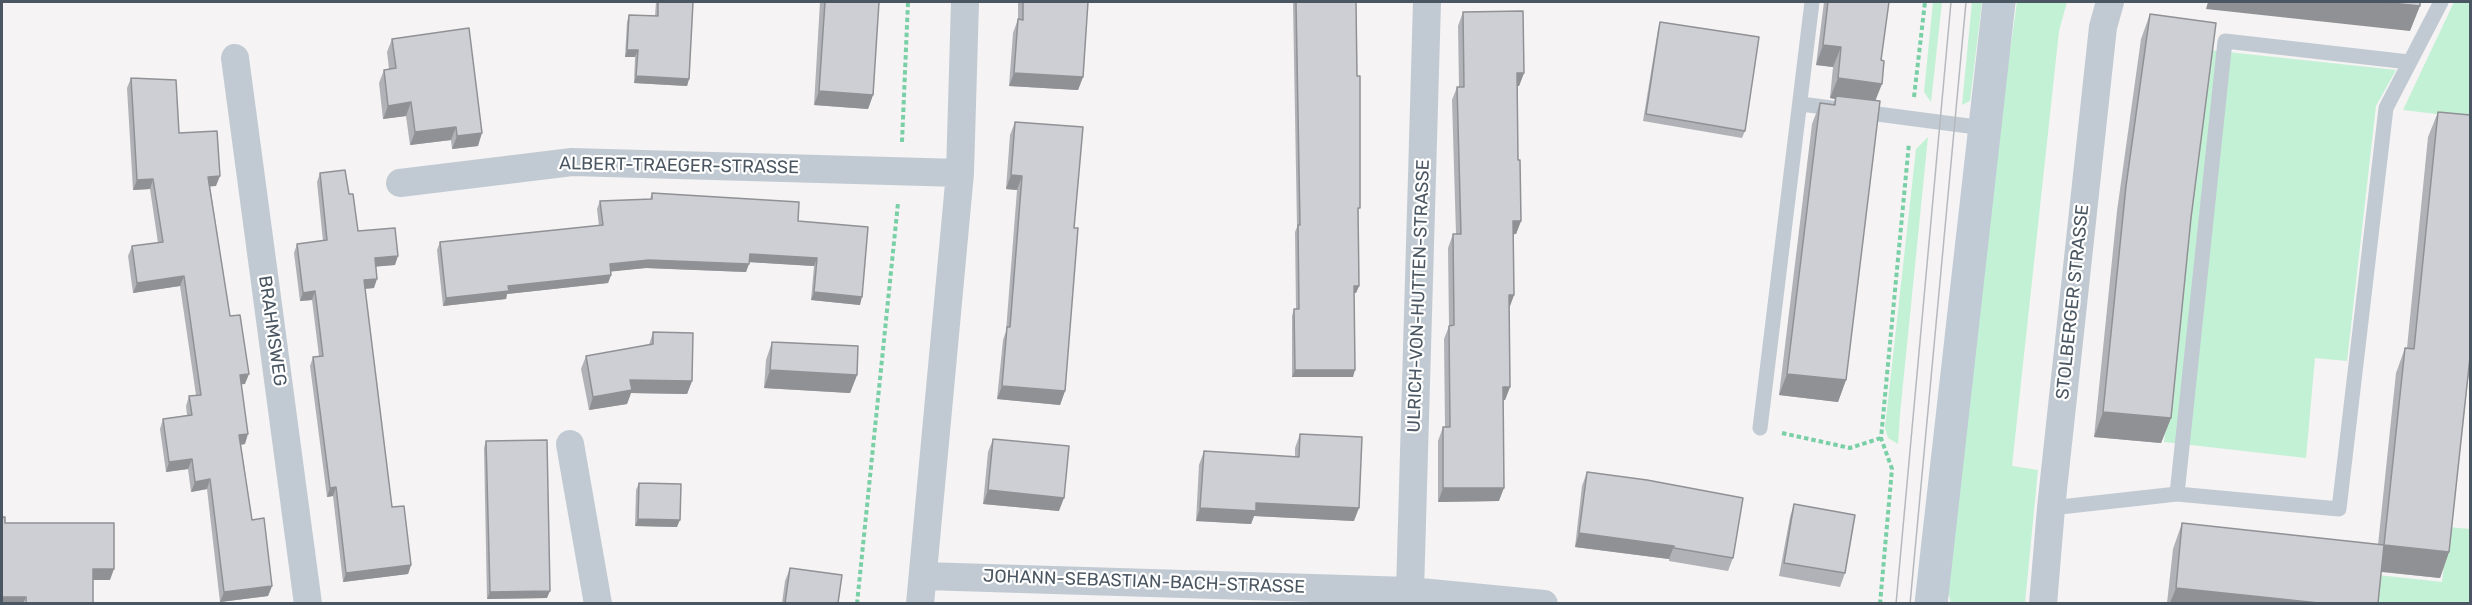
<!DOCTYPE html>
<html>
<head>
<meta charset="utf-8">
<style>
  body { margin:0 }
  #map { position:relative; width:2472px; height:605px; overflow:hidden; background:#f5f3f3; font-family:Rubik,sans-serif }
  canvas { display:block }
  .frame { position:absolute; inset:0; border:3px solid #4a5661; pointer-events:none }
</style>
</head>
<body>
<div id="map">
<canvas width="2472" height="605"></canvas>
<div class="frame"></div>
</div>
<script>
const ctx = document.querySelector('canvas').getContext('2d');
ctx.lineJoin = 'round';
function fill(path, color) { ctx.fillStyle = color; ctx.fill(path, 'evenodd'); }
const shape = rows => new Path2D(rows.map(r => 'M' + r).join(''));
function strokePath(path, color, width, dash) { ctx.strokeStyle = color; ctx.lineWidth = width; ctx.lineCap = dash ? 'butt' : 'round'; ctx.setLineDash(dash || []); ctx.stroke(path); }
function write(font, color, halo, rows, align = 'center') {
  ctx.font = font + ' Rubik,sans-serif'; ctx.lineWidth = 4.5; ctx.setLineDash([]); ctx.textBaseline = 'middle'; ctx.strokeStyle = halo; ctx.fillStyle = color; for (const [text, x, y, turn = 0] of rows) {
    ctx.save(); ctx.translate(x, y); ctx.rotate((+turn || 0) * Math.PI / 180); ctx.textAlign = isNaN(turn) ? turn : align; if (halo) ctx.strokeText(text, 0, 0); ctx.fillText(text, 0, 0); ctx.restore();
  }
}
fill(shape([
  [1933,2,1942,2,1931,102,1924,92],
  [1972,2,1982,2,1970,101,1962,105],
  [2017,2,2067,2,2059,31,2012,466,2038,470,2025,603,1951,603,1945,583,1995,155],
  [2454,2,2470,2,2470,118,2403,110],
  [2209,50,2396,70,2376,106,2347,361,2315,358,2306,458,2164,442],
  [1928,137,1900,414,1898,444,1888,438,1885,428,1916,149],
  [2448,527,2470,529,2470,603,2374,604,2378,575,2442,582]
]), '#c3f1d5');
strokePath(shape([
  [1914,97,1925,2],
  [902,142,908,2],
  [1782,433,1850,448,1881,438],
  [857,604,898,203],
  [1880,604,1892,469,1881,438,1909,143]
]), '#7ad0a6', 4, [4.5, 3]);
strokePath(shape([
  [1801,104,1984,128],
  [1760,428,1812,2],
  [2177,494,2225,41,2409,62],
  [2051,508,2177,494,2339,509,2386,108,2441,2]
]), '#c1cad2', 15);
strokePath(shape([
  [235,58,308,604],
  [400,183,572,162,960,173],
  [570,444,598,604],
  [924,576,1410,591,1544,604],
  [1410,591,1427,2],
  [920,604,960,173,965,2],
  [2043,604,2051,508,2103,27,2110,2]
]), '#c1cad2', 28);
strokePath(shape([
  [1931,604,1999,2]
]), '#c1cbd6', 33);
strokePath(shape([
  [1896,604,1951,2],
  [1910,604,1966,2]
]), '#b5b8bd', 1.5);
fill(shape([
  [656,2,693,2,689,79,687,86,634,83,635,57,625,57,627,22,629,15,655,16],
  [820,2,879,2,873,95,868,109,814,105],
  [1018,2,1088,2,1083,77,1078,90,1009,86,1013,33,1018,19],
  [1293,2,1356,2,1359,286,1356,293,1354,293,1353,377,1292,377,1292,316,1294,309,1296,309,1295,232,1297,227],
  [1824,2,1889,2,1875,101,1846,380,1838,402,1779,395,1812,124,1820,103,1833,104,1835,99,1830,98,1833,67,1816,65],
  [1463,12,1524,73,1519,86,1517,86,1518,160,1521,221,1516,234,1513,234,1514,295,1509,307,1510,387,1505,400,1503,400,1499,501,1438,502,1438,441,1443,427,1445,427,1444,339,1449,326,1448,248,1453,234,1456,234,1452,100,1457,87,1459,87,1458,26],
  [2150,14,2191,218,2171,418,2161,443,2094,437,2117,211,2141,39],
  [1660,22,1745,131,1742,138,1643,121,1658,29],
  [392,39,478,146,452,149,451,140,410,145,406,116,383,119,379,83,384,70,389,69,387,52],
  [131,78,179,133,216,186,210,186,230,316,245,384,241,384,245,444,241,445,252,520,272,586,268,596,220,602,207,489,191,492,188,469,166,472,160,429,163,419,187,415,186,406,189,396,196,395,180,286,133,293,128,256,132,246,158,243,150,189,133,190,127,88],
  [2438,112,2470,115,2470,372,2468,379,2449,552,2440,578,2381,572,2378,603,2167,603,2173,549,2182,523,2378,545,2396,373,2405,348,2407,348,2428,137],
  [1015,122,1074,228,1065,391,1060,405,997,399,1003,340,1006,331,1017,190,1006,189,1010,135],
  [320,173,349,194,358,231,395,265,376,266,374,288,365,289,392,507,411,565,408,574,343,582,333,496,327,497,310,366,313,357,319,356,312,300,300,301,294,253,297,244,323,241,317,182],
  [652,193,798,221,860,305,811,300,814,266,749,262,746,272,646,268,611,271,611,275,608,283,507,294,506,299,443,306,437,250,440,242,599,226,597,209,600,201,650,199],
  [653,332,692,381,687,394,631,393,627,404,589,410,581,369,586,356,649,345],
  [772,342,857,375,850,393,764,388,766,360],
  [1300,434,1354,521,1254,516,1251,524,1196,521,1199,465,1204,451,1295,457,1295,448],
  [993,439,1059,511,983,504,988,452],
  [486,441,547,598,487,599,484,448],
  [1587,472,1733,558,1728,571,1669,561,1669,559,1575,547,1582,486],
  [639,483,677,527,635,526,636,490],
  [1794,504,1845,573,1840,587,1779,576,1790,517],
  [790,568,838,603,782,603,785,581]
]), '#b0b2b7');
fill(shape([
  [2208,2,2382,2,2420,6,2410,31,2206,9],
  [1823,45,1841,47,1833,67,1816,65],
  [627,50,638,50,635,57,625,57],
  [1014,73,1083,77,1078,90,1009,86],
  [1517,73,1524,73,1519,86,1512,86],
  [636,76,689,79,687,86,634,83],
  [1838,78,1882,84,1874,104,1836,96,1835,99,1830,98],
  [819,91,873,95,868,109,814,105],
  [411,102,406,116,383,119,388,106],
  [456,127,451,140,410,145,415,132],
  [482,133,478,146,452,149,457,136],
  [1011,175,1022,176,1017,190,1006,189],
  [220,176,216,186,205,187,208,177],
  [153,179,150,189,133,190,137,180],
  [1513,221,1521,221,1516,234,1508,235],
  [750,254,817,258,814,266,747,262],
  [398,256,395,265,372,267,375,258],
  [649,260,749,264,746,272,646,268,607,272,610,264],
  [611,275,608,283,507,294,506,299,443,306,446,298,508,286],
  [184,276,180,286,133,293,137,283],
  [377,279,374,288,360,289,364,280],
  [1354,286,1359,286,1356,293,1352,293],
  [315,291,312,300,300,301,303,293],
  [814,292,862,297,860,305,811,300],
  [1509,295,1514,295,1509,309],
  [770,370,857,375,850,393,764,388],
  [1295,370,1355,370,1353,377,1292,377],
  [249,374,245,384,236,385,240,375],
  [1787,374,1846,380,1838,402,1779,395],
  [630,380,692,381,687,394,631,393,627,404,589,410,593,397],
  [1002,386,1065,391,1060,405,997,399],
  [1503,387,1510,387,1505,400,1498,400],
  [2103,412,2171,418,2161,443,2094,437],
  [248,434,245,444,236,445,239,435],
  [192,459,188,469,166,472,169,462],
  [210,479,207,489,191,492,195,482],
  [336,487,333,496,327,497,330,488],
  [1443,488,1504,488,1499,501,1438,502],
  [988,490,1064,498,1059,511,983,504],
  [1256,503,1359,508,1354,521,1254,516,1251,524,1196,521,1200,508],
  [638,519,680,520,677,527,635,526],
  [1579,533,1674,546,1669,559,1575,547],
  [2384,545,2449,552,2440,578,2375,571],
  [411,565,408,574,343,582,346,573],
  [93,569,114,569,110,580,89,580],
  [272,586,268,596,220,602,224,592],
  [2176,588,2319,603,2170,603],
  [550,591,547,598,487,599,490,592],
  [2,597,26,597,24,603,2,603]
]), '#909195');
const building = shape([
  [658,2,693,2,689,79,636,76,638,50,627,50,629,15,658,16,658,2],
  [825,2,879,2,873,95,819,91,825,2],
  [1023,2,1088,2,1083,77,1014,73,1018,19,1023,20,1023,2],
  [1296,2,1356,2,1357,76,1360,76,1360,208,1358,208,1359,286,1354,286,1355,370,1295,370,1294,309,1299,309,1298,225,1300,225,1296,2],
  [1828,2,1889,2,1881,60,1884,61,1882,84,1838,78,1841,47,1823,45,1828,2],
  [2382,2,2420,2,2420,6,2382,2],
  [1523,11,1524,73,1517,73,1518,160,1520,160,1521,221,1513,221,1514,295,1509,295,1510,387,1503,387,1504,488,1443,488,1443,427,1450,427,1449,326,1454,325,1453,234,1461,234,1457,87,1464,87,1463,12,1523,11],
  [2150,14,2216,23,2191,218,2171,418,2103,412,2126,186,2150,14],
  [1660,22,1759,37,1745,131,1646,114,1660,22],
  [469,28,482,133,457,136,456,127,415,132,411,102,388,106,384,70,396,68,392,39,469,28],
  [131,78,176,80,179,133,217,131,220,176,208,177,230,316,240,315,249,374,240,375,248,434,239,435,252,520,264,518,272,586,224,592,210,479,195,482,192,459,169,462,163,419,192,415,189,396,201,395,184,276,137,283,132,246,163,242,153,179,137,180,131,78],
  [1836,96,1880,101,1846,380,1787,374,1820,103,1835,105,1836,96],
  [2438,112,2470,115,2470,357,2449,552,2384,545,2405,348,2414,349,2438,112],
  [1015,122,1083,127,1074,228,1078,228,1065,391,1002,386,1007,327,1010,327,1022,176,1011,175,1015,122],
  [345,170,349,194,353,194,358,231,395,228,398,256,375,258,377,279,364,280,392,507,404,506,411,565,346,573,336,487,330,488,313,357,323,356,315,291,303,293,297,244,327,240,320,173,345,170],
  [652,193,799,202,798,221,868,227,862,297,814,292,817,258,750,254,749,264,649,260,610,264,611,275,508,286,509,291,446,298,440,242,603,225,600,201,652,199,652,193],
  [653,332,693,333,692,381,630,380,632,390,593,397,586,356,653,344,653,332],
  [772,342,858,346,857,375,770,370,772,342],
  [1300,434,1362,437,1359,508,1256,503,1256,511,1200,508,1204,451,1299,457,1300,434],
  [993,439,1069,446,1064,498,988,490,993,439],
  [547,440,550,591,490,592,486,441,547,440],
  [1587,472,1647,480,1743,498,1733,558,1674,548,1674,546,1579,533,1587,472],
  [639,483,681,484,680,520,638,519,639,483],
  [1794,504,1855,515,1845,573,1784,563,1794,504],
  [2,517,5,517,5,523,114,523,114,569,93,569,93,603,26,603,26,597,2,597,2,517],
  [2182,523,2384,545,2378,603,2319,603,2176,588,2182,523],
  [790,568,842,575,838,603,785,603,790,568]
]);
fill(building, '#cdcfd5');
strokePath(building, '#909195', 1.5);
write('18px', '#4a5661', '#fff', [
  ["ALBERT-TRAEGER-STRASSE",679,166,1],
  ["ULRICH-VON-HUTTEN-STRASSE",1419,296,-88],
  ["STOLBERGER STRASSE",2073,302,-84],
  ["BRAHMSWEG",272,331,82],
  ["JOHANN-SEBASTIAN-BACH-STRASSE",1144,582,2]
]);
</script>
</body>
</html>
